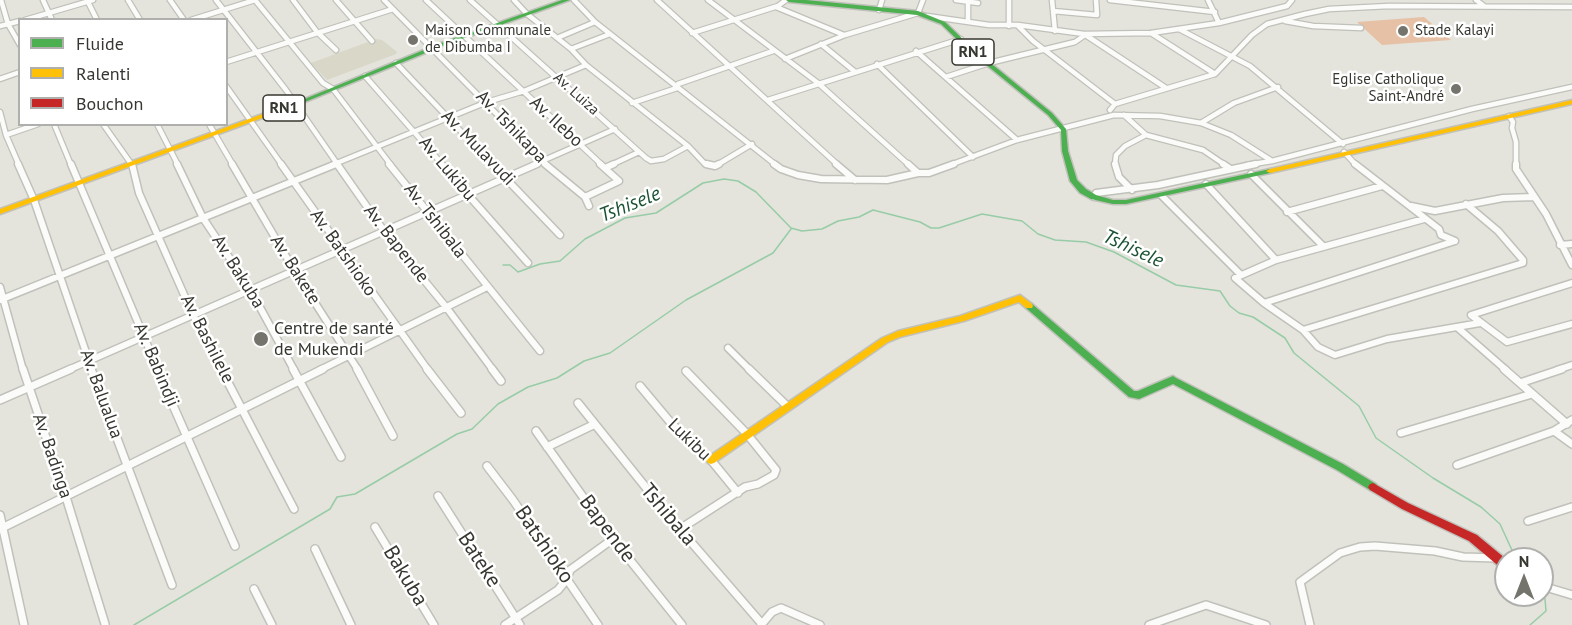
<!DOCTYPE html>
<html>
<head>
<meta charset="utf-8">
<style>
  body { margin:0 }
  #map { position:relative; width:1572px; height:625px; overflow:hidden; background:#e4e4dc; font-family:"PT Sans",sans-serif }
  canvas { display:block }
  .legend { position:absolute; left:18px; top:18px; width:210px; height:108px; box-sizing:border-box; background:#fff; border:2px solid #afafad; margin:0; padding:8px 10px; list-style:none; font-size:18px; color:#373731 }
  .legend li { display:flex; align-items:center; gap:12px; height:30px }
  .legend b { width:30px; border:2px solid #afafad }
  .north { position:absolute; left:1494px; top:547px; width:60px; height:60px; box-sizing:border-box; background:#fff; border:2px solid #afafad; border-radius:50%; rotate:0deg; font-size:16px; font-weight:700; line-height:24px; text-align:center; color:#373731 }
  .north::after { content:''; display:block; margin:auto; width:21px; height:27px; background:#74746d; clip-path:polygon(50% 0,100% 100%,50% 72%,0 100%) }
</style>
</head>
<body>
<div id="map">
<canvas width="1572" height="625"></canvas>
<ul class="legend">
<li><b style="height:8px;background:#4caf50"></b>Fluide</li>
<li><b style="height:8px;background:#ffc107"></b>Ralenti</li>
<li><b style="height:8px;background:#c62828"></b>Bouchon</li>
</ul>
<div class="north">N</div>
</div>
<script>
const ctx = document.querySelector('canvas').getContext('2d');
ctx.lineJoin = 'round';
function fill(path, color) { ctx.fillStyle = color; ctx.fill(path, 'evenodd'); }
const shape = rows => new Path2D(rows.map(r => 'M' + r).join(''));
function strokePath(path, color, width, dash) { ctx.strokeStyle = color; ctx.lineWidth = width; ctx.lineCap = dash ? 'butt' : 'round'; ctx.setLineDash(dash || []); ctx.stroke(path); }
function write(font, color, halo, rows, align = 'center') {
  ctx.font = font + ' "PT Sans",sans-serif'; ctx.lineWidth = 5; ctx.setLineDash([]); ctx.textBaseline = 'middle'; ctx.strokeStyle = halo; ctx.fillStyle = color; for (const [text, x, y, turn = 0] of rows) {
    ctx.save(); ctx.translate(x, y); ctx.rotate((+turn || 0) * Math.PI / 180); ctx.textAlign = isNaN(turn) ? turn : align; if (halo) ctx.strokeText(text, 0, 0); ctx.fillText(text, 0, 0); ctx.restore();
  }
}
fill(shape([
  [376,39,382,40,397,52,396,54,327,80,311,63]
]), '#d8d7c8');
fill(shape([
  [1424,17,1451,40,1382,45,1357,22]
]), '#e6c1a6');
strokePath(shape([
  [503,265,510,265,518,272,540,264,560,261,585,239,625,218,656,213,703,183,724,179,738,181,756,192,791,228,802,231,822,229,838,221,859,217,873,210,920,222,931,228,939,228,982,214,1022,221,1038,234,1055,240,1086,242,1114,252,1176,285,1220,291,1230,306,1239,313,1253,317,1285,338,1294,353,1359,406,1376,438,1433,478,1481,507,1500,524,1516,559],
  [134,625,330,509,337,497,355,494,457,434,472,429,498,404,528,387,557,378,584,361,610,353,686,300,773,253,791,229],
  [1530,625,1546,611,1545,599,1542,595]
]), '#97cca7', 1.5);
const streetFar2 = shape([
  [1,0,8,24,20,45],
  [43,0,52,20],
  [87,0,97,20],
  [128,0,140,20],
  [170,0,184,20],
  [216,0,286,90,338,165],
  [255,0,323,83,333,89,391,165],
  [293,0,317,32,336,50],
  [336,0,372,41],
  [384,0,547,165],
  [426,0,602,165],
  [470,0,646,158,651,161,664,159,688,146],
  [514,0,527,14,571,49,586,65,688,146,704,163,712,165],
  [574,0,595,22,776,165],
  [657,0,838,165],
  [708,0,818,83,909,165],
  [956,0,978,3],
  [968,0,968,21],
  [1009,0,1009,26],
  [1052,0,1055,31],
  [1110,0,1215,12],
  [1208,0,1219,23],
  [1476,0,1484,6],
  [776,7,844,35],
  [879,10,882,0],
  [1053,11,1097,15,1096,0],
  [927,16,989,25,1018,25,1084,34,1151,33,1219,23,1287,6,1292,0],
  [25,20,93,0],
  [191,20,255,0],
  [1285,21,1313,26,1361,28],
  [0,26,20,21],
  [1018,26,1033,41,1115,104],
  [1179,29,1250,66,1343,144],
  [692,33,778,6,786,0],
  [1151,33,1215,74],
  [1084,34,1166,88],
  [557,38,595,22],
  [821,44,854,71],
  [571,49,610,34],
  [916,51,1017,140],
  [785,59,845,35,918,13,923,0],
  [226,62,393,9],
  [396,63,493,165],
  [877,64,973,157],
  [365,76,443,165],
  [946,77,989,63,1075,42,1085,35],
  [0,79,20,72],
  [226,86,282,165],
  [768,100,961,39],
  [632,103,677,88,678,84,773,51],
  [1110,110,1115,104,1215,74,1252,35,1267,24,1305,14,1329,9,1389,6,1572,7],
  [0,112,6,135,19,165],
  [1124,115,1146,135,1203,150,1225,165],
  [1509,116,1513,122,1512,128,1516,142,1516,165],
  [1201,123,1234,103,1278,87],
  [54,124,71,165],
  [103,124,132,165],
  [157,124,178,165],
  [209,124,233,165],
  [6,135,38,124],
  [1344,152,1356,165],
  [332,165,487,102,524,91,586,65],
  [533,165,615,129],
  [611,165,639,152],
  [717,165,752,144],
  [950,165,1017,140,1114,115,1160,116,1201,123,1231,135,1272,161],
  [1115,165,1116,155,1125,146,1146,135],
  [1247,165,1272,161,1472,109,1572,87]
]);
const streetFar1 = shape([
  [18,164,34,200,92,370],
  [71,164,158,370],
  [132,164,139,193,193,315,222,370],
  [177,164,203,218,250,289,294,370],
  [232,164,294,270,358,370],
  [281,164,428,370],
  [337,164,384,231,446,307,493,370],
  [389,164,540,351],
  [441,164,528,263],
  [492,164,560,235],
  [545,164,585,197,589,206],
  [706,164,715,166,719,164],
  [774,164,781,169,798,175,821,179,887,180,918,173,929,173,954,164],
  [836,164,855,180],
  [908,164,918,173],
  [1115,164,1119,177,1132,190],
  [1223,164,1229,168],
  [1355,164,1439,229,1441,235,1455,241],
  [1516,164,1516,169,1546,214,1572,265],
  [605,168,614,164],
  [1251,174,1323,246],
  [1206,184,1276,260],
  [1162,196,1240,274],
  [585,197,619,181,600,164],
  [1094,197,1096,193,1158,185,1256,164],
  [1411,206,1435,211,1503,198,1534,197],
  [1287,212,1382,186],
  [1424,219,1276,260,1235,278,1264,303,1303,330,1318,347,1335,355,1387,339,1480,323],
  [1560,245,1572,244],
  [1572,283,1471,315,1507,342,1572,324],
  [0,287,23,370],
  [0,300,336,164],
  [1264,303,1455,241],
  [1458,328,1506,370],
  [1303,330,1523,263,1523,260,1498,231,1466,204],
  [728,348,750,370],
  [68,370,537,164],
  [320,370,487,287],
  [1557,370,1572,365]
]);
const street = shape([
  [23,369,66,497,105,624],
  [91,369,172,585],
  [157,369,235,546],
  [221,369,294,509],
  [293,369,341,457],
  [357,369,393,436],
  [427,369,461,413],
  [492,369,501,381],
  [749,369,787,406],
  [1504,369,1567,424],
  [1520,383,1562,369],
  [640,386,671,423,711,460,738,493],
  [0,400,71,369],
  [578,403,672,520,762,624],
  [536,431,613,539,682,625],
  [1554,431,1572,444],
  [1401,433,1532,394],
  [547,447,593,425],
  [1457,465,1554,431,1572,420],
  [487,466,513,500,598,625],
  [438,496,520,625],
  [0,515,24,625],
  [1528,521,1572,507],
  [375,527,434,625],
  [0,529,323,369],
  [680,529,745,487,758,484,774,475,776,470,747,434,686,371],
  [315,549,351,625],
  [1542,586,1572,595],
  [254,589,272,625],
  [505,625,558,590,567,579,570,570,613,539],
  [761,625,772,612,781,608,820,625],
  [1149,625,1206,605,1266,625],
  [1310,625,1300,582,1340,553,1360,547,1375,546,1435,551,1463,557,1496,558]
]);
const fast = shape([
  [562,0,570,0,445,45,295,106,291,106,290,105,441,43,562,0],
  [786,0,806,0,918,11,945,22,972,48,1052,113,1066,129,1068,151,1077,180,1086,189,1096,195,1113,200,1126,200,1270,169,1274,171,1270,173,1126,204,1113,204,1091,199,1080,193,1070,181,1062,151,1061,130,1048,115,968,50,941,24,917,15,789,2,786,0],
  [1029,303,1032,304,1134,391,1138,391,1173,376,1176,378,1343,464,1376,484,1378,487,1376,490,1373,491,1370,490,1337,470,1173,384,1139,399,1129,397,1026,308,1025,306,1026,304,1029,303]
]);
const slow = shape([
  [1572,100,1572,104,1270,173,1266,171,1270,169,1572,100],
  [293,103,295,104,295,106,0,214,0,209,293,103],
  [1020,295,1032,304,1033,306,1032,308,1026,308,1019,302,964,321,900,337,888,342,714,463,711,464,708,463,706,460,708,457,882,338,898,331,960,316,1020,295]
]);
const jam = shape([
  [1373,483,1408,503,1477,535,1506,559,1506,571,1502,569,1469,541,1402,509,1370,490,1368,487,1370,484,1373,483]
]);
strokePath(streetFar2, '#c1c1bb', 7);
strokePath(streetFar1, '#c1c1bb', 9);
strokePath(street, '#c1c1bb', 10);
strokePath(fast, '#c1c1bb', 3);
strokePath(slow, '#c1c1bb', 3);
strokePath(jam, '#c1c1bb', 3);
strokePath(streetFar2, '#fbfbfa', 4.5);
strokePath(streetFar1, '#fbfbfa', 6);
strokePath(street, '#fbfbfa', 7);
fill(fast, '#4caf50');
fill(slow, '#ffc107');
fill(jam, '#c62828');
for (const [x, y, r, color] of [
  [1403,31,6,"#74746d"],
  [413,40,6,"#74746d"],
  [1456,89,6,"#74746d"],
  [261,339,8,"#74746d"]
]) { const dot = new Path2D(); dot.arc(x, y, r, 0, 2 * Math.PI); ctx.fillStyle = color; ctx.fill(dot); strokePath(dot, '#fff', 2); }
write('15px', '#373731', '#fff', [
  ["Maison Communale",425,31],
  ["de Dibumba I",425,48],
  ["Stade Kalayi",1415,31],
  ["Eglise Catholique",1444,80,"right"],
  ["Saint-André",1444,97,"right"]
], 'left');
write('15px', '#373731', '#fff', [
  ["Av. Luiza",576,94,42]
]);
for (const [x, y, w] of [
  [973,52,42],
  [284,108,42]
]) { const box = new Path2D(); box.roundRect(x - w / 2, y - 13, w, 26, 4.5); ctx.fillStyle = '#fff'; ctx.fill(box); strokePath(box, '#373731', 1.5); }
write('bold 16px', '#373731', null, [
  ["RN1",973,52],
  ["RN1",284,108]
]);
write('18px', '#373731', '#fff', [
  ["Av. Ilebo",556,122,43],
  ["Av. Tshikapa",511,127,46],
  ["Av. Mulavudi",478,148,46],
  ["Av. Lukibu",447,169,50],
  ["Av. Tshibala",435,221,52],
  ["Av. Bapende",396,244,52],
  ["Av. Batshioko",343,253,55],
  ["Av. Bakete",295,270,58],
  ["Av. Bakuba",238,272,58],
  ["Av. Bashilele",207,339,63],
  ["Av. Babindji",156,365,67],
  ["Av. Balualua",101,394,70],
  ["Lukibu",689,440,44],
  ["Av. Badinga",52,456,71]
]);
write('18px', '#373731', '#fff', [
  ["Centre de santé",274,329],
  ["de Mukendi",274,350]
], 'left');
write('italic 20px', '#1b5332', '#fff', [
  ["Tshisele",630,205,-22],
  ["Tshisele",1133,249,25]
]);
write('21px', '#373731', '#fff', [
  ["Tshibala",668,515,50],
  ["Bapende",607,529,53],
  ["Batshioko",544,545,56],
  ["Bateke",479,560,57],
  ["Bakuba",405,576,59]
]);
</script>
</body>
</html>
